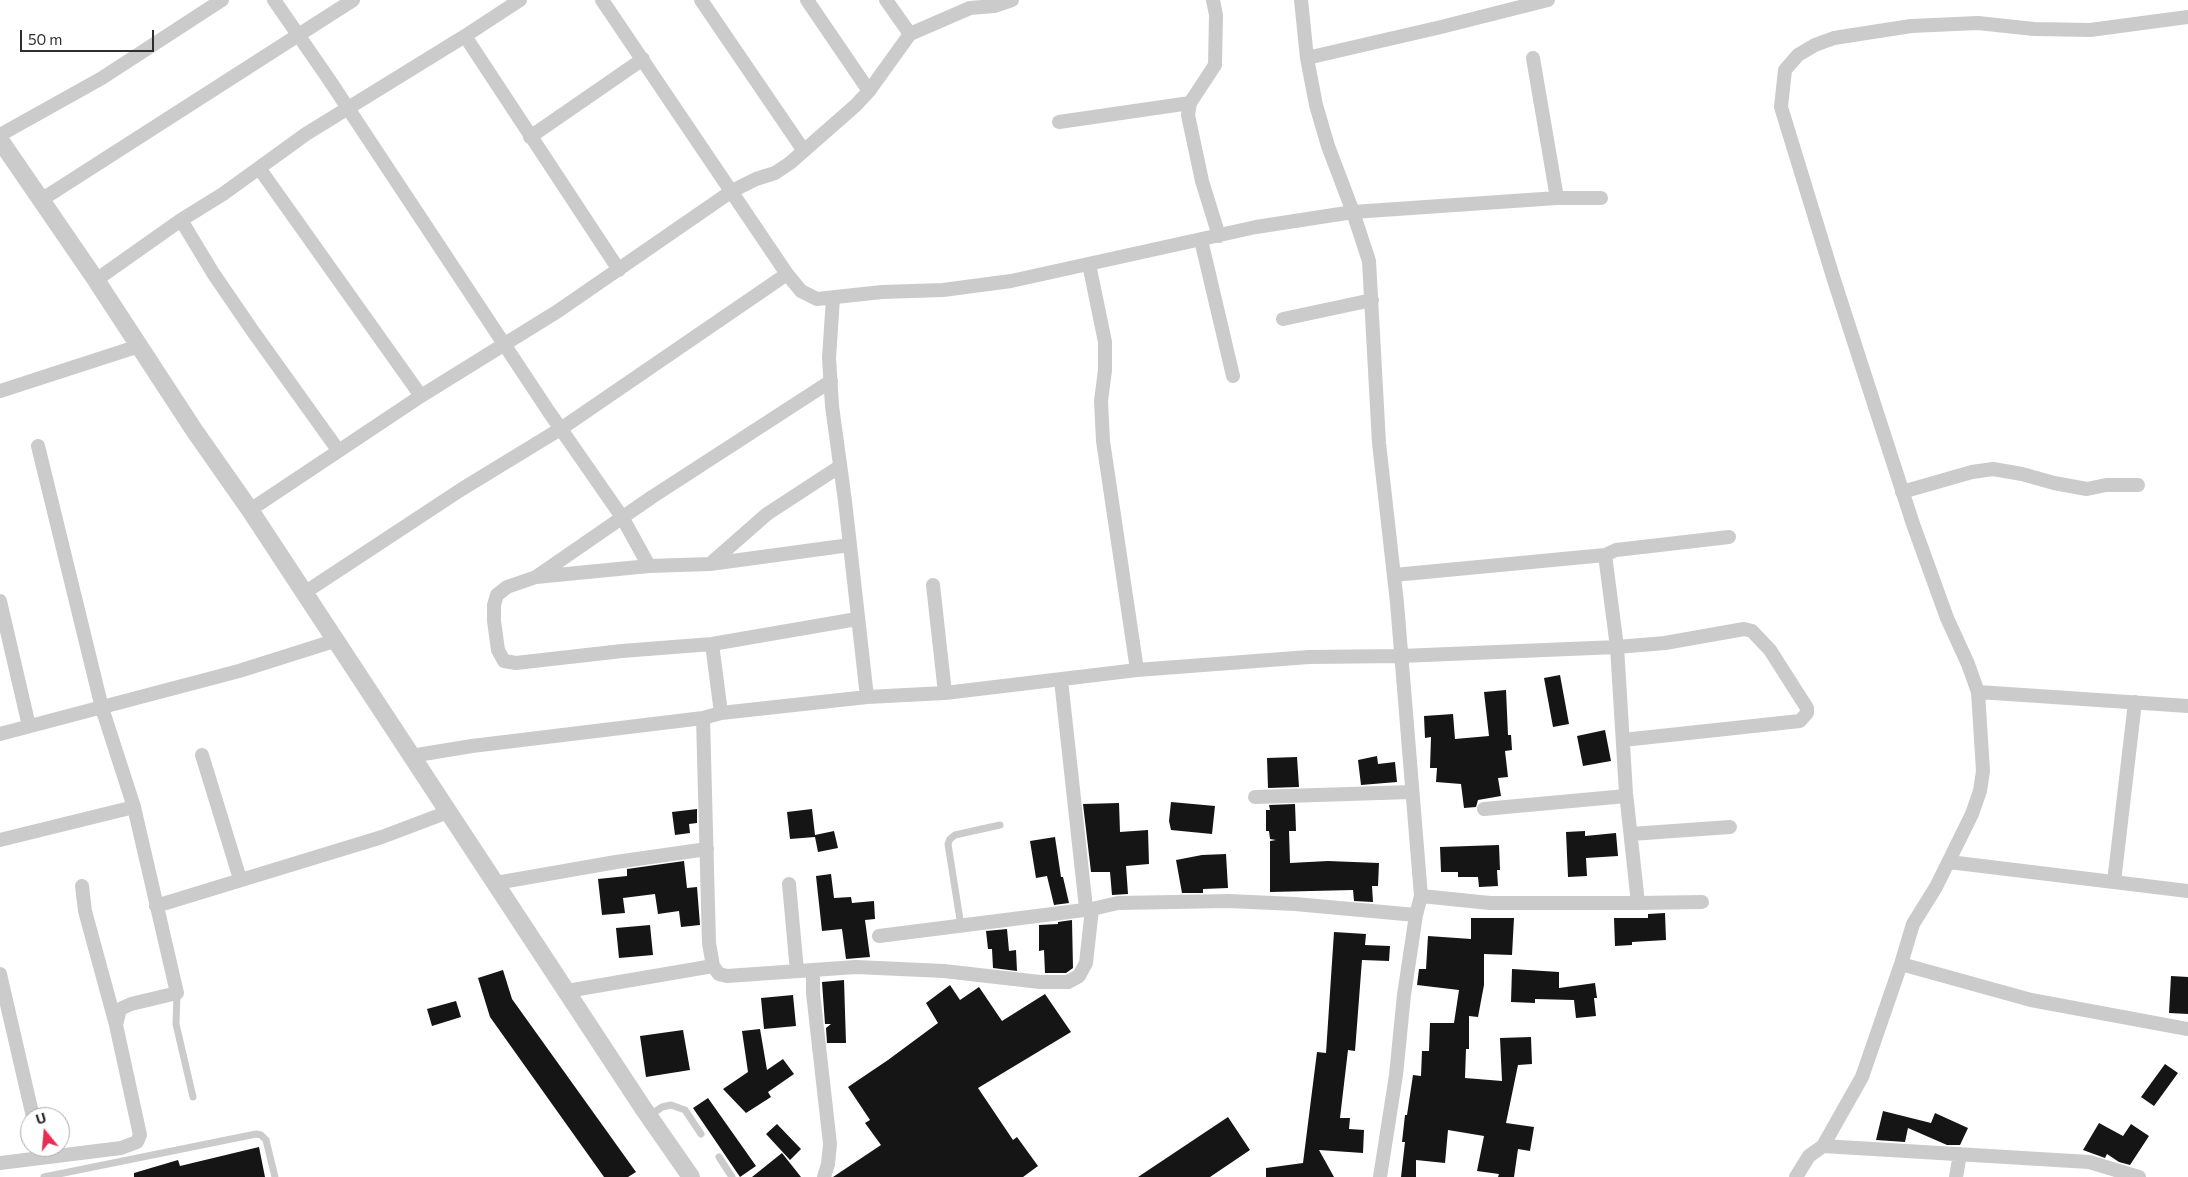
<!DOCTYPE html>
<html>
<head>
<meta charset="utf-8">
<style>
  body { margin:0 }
  #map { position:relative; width:2188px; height:1177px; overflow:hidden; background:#fff; font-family:Commissioner,sans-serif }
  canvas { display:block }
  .north { position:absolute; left:20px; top:1107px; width:50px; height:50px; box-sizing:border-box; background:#fff; border:1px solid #ababab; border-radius:50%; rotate:343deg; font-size:14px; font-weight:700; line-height:20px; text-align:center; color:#2e2e2e }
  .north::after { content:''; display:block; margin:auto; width:18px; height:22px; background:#e82c54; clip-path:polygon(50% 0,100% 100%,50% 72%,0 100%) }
  .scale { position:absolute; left:20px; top:30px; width:134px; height:22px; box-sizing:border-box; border:2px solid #2e2e2e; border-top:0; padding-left:6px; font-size:15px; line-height:18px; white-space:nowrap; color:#2e2e2e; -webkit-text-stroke:4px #fff; paint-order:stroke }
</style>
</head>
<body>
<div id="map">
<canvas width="2188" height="1177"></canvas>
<div class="north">U</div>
<div class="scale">50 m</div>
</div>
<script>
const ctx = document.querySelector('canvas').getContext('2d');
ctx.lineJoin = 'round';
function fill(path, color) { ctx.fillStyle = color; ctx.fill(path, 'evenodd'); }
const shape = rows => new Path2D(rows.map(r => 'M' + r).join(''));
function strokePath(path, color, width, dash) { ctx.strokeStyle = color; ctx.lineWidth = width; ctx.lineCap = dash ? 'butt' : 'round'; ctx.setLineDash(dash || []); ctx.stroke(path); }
fill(shape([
  [1560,675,1569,724,1553,727,1544,678],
  [1506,690,1508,735,1511,735,1512,750,1505,751,1508,777,1498,778,1501,796,1478,800,1476,807,1464,808,1461,784,1436,782,1437,768,1430,768,1431,737,1425,738,1424,716,1453,714,1455,739,1489,736,1484,692],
  [1605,730,1611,761,1583,766,1577,736],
  [1377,756,1378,764,1395,762,1397,782,1361,785,1358,760],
  [1297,757,1299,787,1268,788,1267,758],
  [1171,802,1215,806,1212,834,1171,830,1169,821],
  [1119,803,1120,832,1148,830,1149,864,1126,866,1128,894,1112,895,1110,872,1091,872,1083,804],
  [1295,804,1296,831,1289,831,1290,863,1328,861,1379,863,1378,886,1372,886,1373,902,1354,901,1353,890,1270,892,1270,841,1276,840,1270,839,1269,831,1266,831,1266,810,1270,810,1269,805],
  [697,809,697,823,689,824,690,833,675,835,672,812],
  [812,809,815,835,834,831,838,848,818,852,815,837,790,839,787,812],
  [1585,831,1585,836,1616,833,1618,856,1586,858,1587,876,1568,877,1566,832],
  [1055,837,1061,877,1063,877,1069,903,1054,905,1047,876,1036,878,1030,841],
  [1499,845,1500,870,1497,870,1498,886,1479,887,1478,877,1458,877,1458,872,1441,872,1440,847],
  [1226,854,1228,888,1203,889,1203,893,1182,893,1176,860,1202,855],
  [684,861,687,888,697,887,700,925,681,927,679,911,658,914,655,894,623,898,625,913,602,915,598,879,627,876,627,869],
  [831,874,834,898,851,897,852,903,874,901,875,919,865,920,870,957,846,959,842,929,822,931,816,876],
  [1665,913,1666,940,1632,942,1632,945,1615,946,1614,918,1648,918,1648,914],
  [1471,918,1514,918,1512,955,1484,954,1484,985,1478,1017,1469,1016,1469,1049,1466,1049,1465,1078,1502,1081,1500,1038,1531,1037,1532,1064,1518,1065,1506,1123,1534,1127,1530,1151,1518,1149,1514,1177,1498,1177,1499,1174,1477,1171,1484,1136,1448,1130,1445,1163,1416,1160,1416,1177,1401,1177,1405,1142,1402,1142,1405,1115,1407,1115,1413,1075,1421,1076,1422,1051,1429,1051,1430,1023,1454,1023,1459,990,1417,985,1419,969,1426,969,1428,936,1471,939],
  [1072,920,1073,968,1066,973,1045,973,1044,950,1039,951,1039,925,1058,924,1058,922],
  [650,925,653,955,619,958,616,928],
  [1007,929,1009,951,1016,950,1017,971,993,968,992,949,988,949,986,931],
  [1334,932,1366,934,1365,945,1390,946,1389,961,1362,960,1355,1051,1348,1050,1340,1118,1350,1118,1349,1129,1364,1130,1363,1153,1319,1150,1334,1177,1266,1177,1266,1168,1303,1163,1317,1052,1326,1053],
  [1512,969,1559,972,1559,988,1595,983,1597,998,1594,998,1596,1016,1576,1018,1574,1000,1535,999,1535,1003,1511,1002],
  [503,970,512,999,636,1172,628,1177,604,1177,490,1017,478,978],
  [2171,976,2188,977,2188,1014,2169,1013],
  [844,980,846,1043,827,1043,826,1028,831,1024,825,1024,822,982],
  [950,985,960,1000,979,987,1002,1021,1045,994,1071,1032,978,1088,1013,1140,1017,1137,1038,1166,1023,1177,833,1177,881,1145,865,1123,870,1120,848,1087,888,1060,938,1023,926,1003],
  [793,995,796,1026,764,1029,761,998],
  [456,1001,461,1017,432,1026,427,1009],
  [760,1029,767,1070,783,1059,794,1074,768,1092,771,1097,746,1113,723,1089,748,1072,742,1031],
  [683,1030,690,1070,646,1077,640,1036],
  [2165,1064,2178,1073,2154,1106,2141,1097],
  [708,1098,756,1166,740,1177,693,1108],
  [1883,1111,1931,1123,1935,1113,1968,1128,1960,1145,1947,1145,1908,1128,1905,1142,1876,1140],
  [1228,1117,1250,1150,1210,1177,1138,1177],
  [2099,1123,2123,1136,2131,1124,2149,1136,2130,1165,2119,1162,2107,1154,2105,1158,2083,1150],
  [777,1124,801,1149,790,1160,766,1134],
  [259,1147,265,1177,134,1177,134,1173,178,1160,180,1166],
  [782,1153,801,1177,752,1177]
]), '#151515');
strokePath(shape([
  [961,926,948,844,950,839,955,835,1000,825],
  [177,993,176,1024,193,1097],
  [649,1116,662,1107,671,1105,685,1110,701,1134],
  [719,1157,732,1177],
  [44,1177,256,1134,261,1135,266,1140,275,1177]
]), '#cbcbcb', 7);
strokePath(shape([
  [274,0,328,78,549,412,622,517,649,566],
  [602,0,787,274,801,291,817,299,882,292,943,290,1011,281,1256,227,1353,212,1557,198,1601,198],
  [701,0,804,151],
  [807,0,869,91],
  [886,0,910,34],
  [1213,0,1216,15,1215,65,1190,103,1188,115,1202,181,1219,236],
  [1301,0,1307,58,1316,105,1328,146,1353,212,1369,261,1379,443,1397,603,1421,896,1416,915,1404,995,1396,1075,1380,1177],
  [465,36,619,270],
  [1307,58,1441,27,1548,0],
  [1533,58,1557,198],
  [1059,122,1190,103],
  [0,135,102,78,222,0],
  [530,137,643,59],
  [259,168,421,396],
  [41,200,353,0],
  [181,220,213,273,252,330,338,450],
  [1201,240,1233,376],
  [1089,264,1105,342,1105,370,1101,401,1103,441,1137,670],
  [96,280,181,220,223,194,306,134,465,36,520,0],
  [833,298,829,358,832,406,845,501,867,697],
  [1283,319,1372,300],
  [0,391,139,346],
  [38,446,102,708,134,807,177,993,131,1004,120,1009,116,1025],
  [1902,492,1972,472,1993,469,2022,474,2054,483,2087,489,2106,485,2138,485],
  [250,510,421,396,558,311,732,191,756,179,775,173,790,163,856,105,869,91,910,34,970,8,994,6,1012,0],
  [850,545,710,564,649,566,536,577,507,587,497,595,494,605,494,621,498,650,504,661,516,663,622,651,712,644,857,619],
  [710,564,767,514,839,467],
  [1394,575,1605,555,1616,550,1729,537],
  [536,577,652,497,831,381],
  [933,585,945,693],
  [304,593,462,489,562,428,787,274],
  [0,601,29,726],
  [712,644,721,713],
  [1061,680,1086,908],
  [1978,692,2188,706],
  [703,718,709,943,713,966,719,974,727,976,813,970],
  [0,734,239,671,334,641],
  [202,755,240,879],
  [411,756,472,746,703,718,721,713,867,697,945,693,1137,670,1309,657,1401,656,1617,647,1665,643,1744,629,1752,631,1770,650,1807,708,1807,713,1800,721,1623,740],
  [1255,797,1411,792],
  [1484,809,1626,796],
  [1631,834,1730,827],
  [0,840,134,807],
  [1949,862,2188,891],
  [2114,882,2135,702],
  [496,883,616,862,707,849],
  [789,884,797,971],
  [1421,896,1490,903,1638,903,1626,793,1617,647,1605,555],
  [1638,903,1702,902],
  [156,906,382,837,448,812],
  [879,936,1092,909],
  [1901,964,2031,1000,2188,1029],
  [0,974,33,1117],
  [567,991,713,966],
  [1823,1146,2089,1162,2139,1177],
  [0,1163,121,1148,137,1142,140,1135,116,1025,85,911,82,886],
  [824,1177,828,1164,830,1144,813,993,813,970,856,967,944,971,1040,982,1068,982,1079,976,1086,963,1092,909,1118,903,1229,901,1295,904,1416,915],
  [1796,1177,1809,1156,1823,1146,1862,1077,1901,964,1913,924,1936,887,1972,814,1980,791,1983,771,1978,692,1968,664,1947,618,1913,524,1834,280,1781,107,1785,70,1798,55,1815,45,1834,38,1911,26,1978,23,2034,29,2090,30,2188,17],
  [1956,1177,1960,1154]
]), '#cbcbcb', 14);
strokePath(shape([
  [0,140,96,280,194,430,250,510,643,1108,691,1177]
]), '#cbcbcb', 18);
</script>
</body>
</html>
